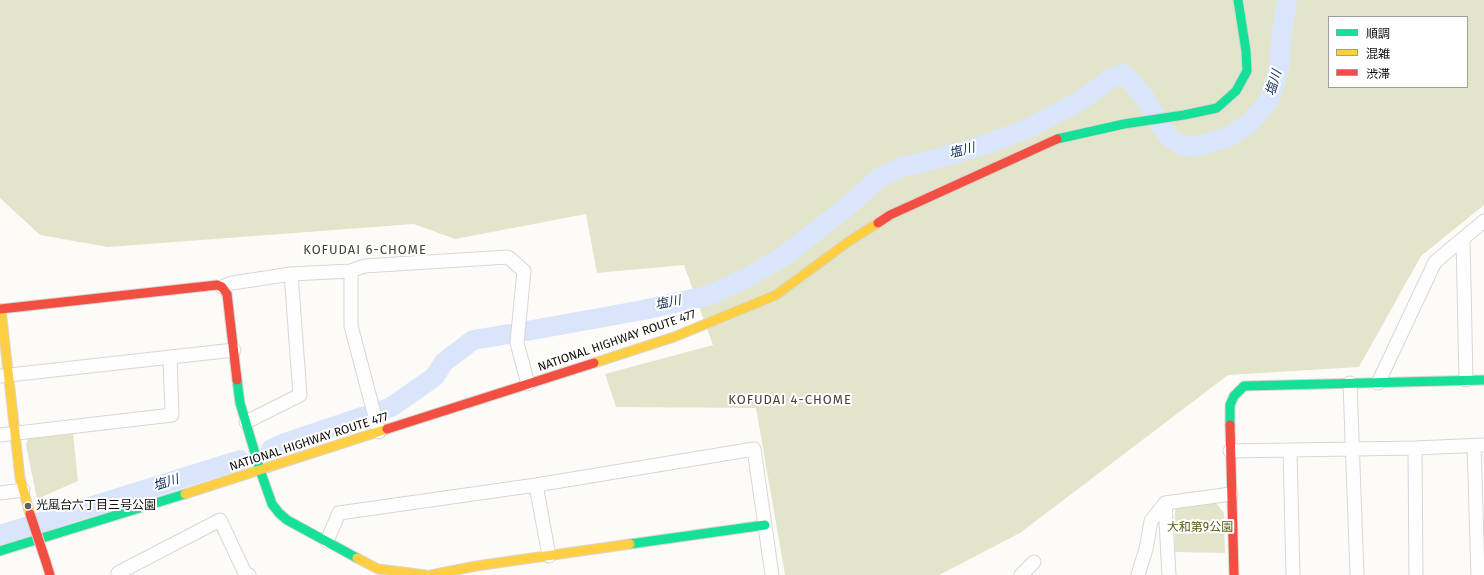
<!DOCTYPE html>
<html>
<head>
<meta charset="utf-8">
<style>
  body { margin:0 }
  #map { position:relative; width:1484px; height:575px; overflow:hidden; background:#fdfbf8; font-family:"Fira Sans","Noto Sans JP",sans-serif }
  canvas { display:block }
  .legend { position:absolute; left:1328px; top:16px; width:140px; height:72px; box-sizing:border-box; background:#fff; border:1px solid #9f9e9c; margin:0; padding:5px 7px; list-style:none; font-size:12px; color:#0f0c08 }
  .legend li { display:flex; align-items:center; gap:8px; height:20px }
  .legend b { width:20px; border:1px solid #9f9e9c }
</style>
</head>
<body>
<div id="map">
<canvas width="1484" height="575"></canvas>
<ul class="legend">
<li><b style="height:5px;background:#16e098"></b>順調</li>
<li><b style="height:5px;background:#ffcf43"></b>混雑</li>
<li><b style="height:5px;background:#f24e42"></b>渋滞</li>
</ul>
</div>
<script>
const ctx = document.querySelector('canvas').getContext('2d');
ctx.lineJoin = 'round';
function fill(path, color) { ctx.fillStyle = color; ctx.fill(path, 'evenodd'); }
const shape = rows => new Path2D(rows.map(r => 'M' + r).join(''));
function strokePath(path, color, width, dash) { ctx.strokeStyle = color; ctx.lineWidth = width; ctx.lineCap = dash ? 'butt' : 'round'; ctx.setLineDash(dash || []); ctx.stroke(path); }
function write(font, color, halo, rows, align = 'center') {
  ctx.font = font + ' "Fira Sans","Noto Sans JP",sans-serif'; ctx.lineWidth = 4; ctx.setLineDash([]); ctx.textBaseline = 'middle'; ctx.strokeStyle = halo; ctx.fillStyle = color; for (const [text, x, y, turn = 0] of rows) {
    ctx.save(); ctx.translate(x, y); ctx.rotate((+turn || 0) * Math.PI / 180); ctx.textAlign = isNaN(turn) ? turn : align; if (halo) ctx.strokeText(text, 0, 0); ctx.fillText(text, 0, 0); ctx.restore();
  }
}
fill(shape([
  [0,0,1484,0,1484,205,1421,256,1359,367,1228,375,1020,533,939,575,785,575,756,408,616,407,605,374,713,345,684,265,597,273,586,214,455,239,414,224,108,247,40,235,0,198],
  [1329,17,1467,17,1467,87,1329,87],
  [73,434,78,481,37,499,26,445,28,438],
  [1216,503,1224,513,1225,553,1175,552,1175,511,1180,504]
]), '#e2e5ca');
strokePath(shape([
  [527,331,643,310,710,295,752,275,781,258,842,211,879,178,904,166,913,165,981,146,1027,129,1080,101,1110,79,1123,74,1132,82,1146,100,1168,137,1183,146,1196,147,1228,137,1249,124,1267,103,1273,89,1279,68,1281,40,1287,0],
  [383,410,391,407,430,380,435,376,444,362,473,340,509,334],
  [271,449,282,444,365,416],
  [0,535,240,460]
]), '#d8e5fb', 20);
const street = shape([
  [1463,239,1466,380],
  [351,271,351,326,379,432],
  [222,287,232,283,291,274,351,271,364,266,508,257,524,271,517,343,528,384],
  [0,376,234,350],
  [1350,383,1357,575],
  [1378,383,1435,262,1484,221],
  [246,422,300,395,291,274],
  [0,435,172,415,170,357],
  [1474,446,1478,575],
  [1415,448,1416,575],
  [1290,450,1415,448,1484,445],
  [1230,451,1290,450,1293,575],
  [536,485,549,556],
  [0,493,23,490],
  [327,541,339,513,536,485,754,449,772,575],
  [119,575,118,573,220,520,245,573,249,575],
  [1021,575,1034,562],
  [1138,575,1146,549,1151,521,1165,503],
  [1169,575,1165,503,1231,494]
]);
const fast = shape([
  [1057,139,1124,124,1184,115,1217,108,1236,91,1247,71,1246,51,1238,0],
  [237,380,240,403,260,470,272,504,279,513,287,520,357,558],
  [1230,425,1230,405,1234,396,1244,386,1484,380],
  [630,544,765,525],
  [0,551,185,494]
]);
const slow = shape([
  [1,309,20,478,30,514],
  [594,363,674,337,776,295,848,242,878,223],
  [185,494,387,429],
  [357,558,378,569,426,575],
  [431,575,476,566,630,544]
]);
const jam = shape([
  [878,223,890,215,1057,139],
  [0,309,217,285,222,287,227,294,237,380],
  [1230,425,1234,575],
  [387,429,594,363],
  [46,562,50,575]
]);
strokePath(street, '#d9d6d2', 15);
strokePath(fast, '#d9d6d2', 11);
strokePath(slow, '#d9d6d2', 11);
strokePath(jam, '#d9d6d2', 11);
strokePath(street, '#fffefe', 13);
strokePath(fast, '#16e098', 9);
strokePath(slow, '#ffcf43', 9);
strokePath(jam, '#f24e42', 9);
const jamBridge = shape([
  [30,514,46,562]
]);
strokePath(jamBridge, '#d9d6d2', 11, []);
strokePath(jamBridge, '#f24e42', 9);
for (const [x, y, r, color] of [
  [28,506,4,"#62605c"]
]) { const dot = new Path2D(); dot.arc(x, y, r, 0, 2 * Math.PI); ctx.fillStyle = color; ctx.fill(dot); strokePath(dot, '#fff', 1.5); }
write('12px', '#0f0c08', '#fff', [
  ["NATIONAL HIGHWAY ROUTE 477",617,341,-19],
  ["NATIONAL HIGHWAY ROUTE 477",309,442,-18]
]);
write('12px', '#0f0c08', '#fff', [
  ["光風台六丁目三号公園",36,506]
], 'left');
write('12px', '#565d14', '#fff', [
  ["大和第9公園",1200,528]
]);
write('italic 13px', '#122d5d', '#fff', [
  ["塩川",1274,83,-73],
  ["塩川",962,151,-14],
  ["塩川",668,303,-11],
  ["塩川",166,483,-17]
]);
ctx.letterSpacing = '1px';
write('13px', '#484137', '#fff', [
  ["KOFUDAI 6-CHOME",365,250],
  ["KOFUDAI 4-CHOME",790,400]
]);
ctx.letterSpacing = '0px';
</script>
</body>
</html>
